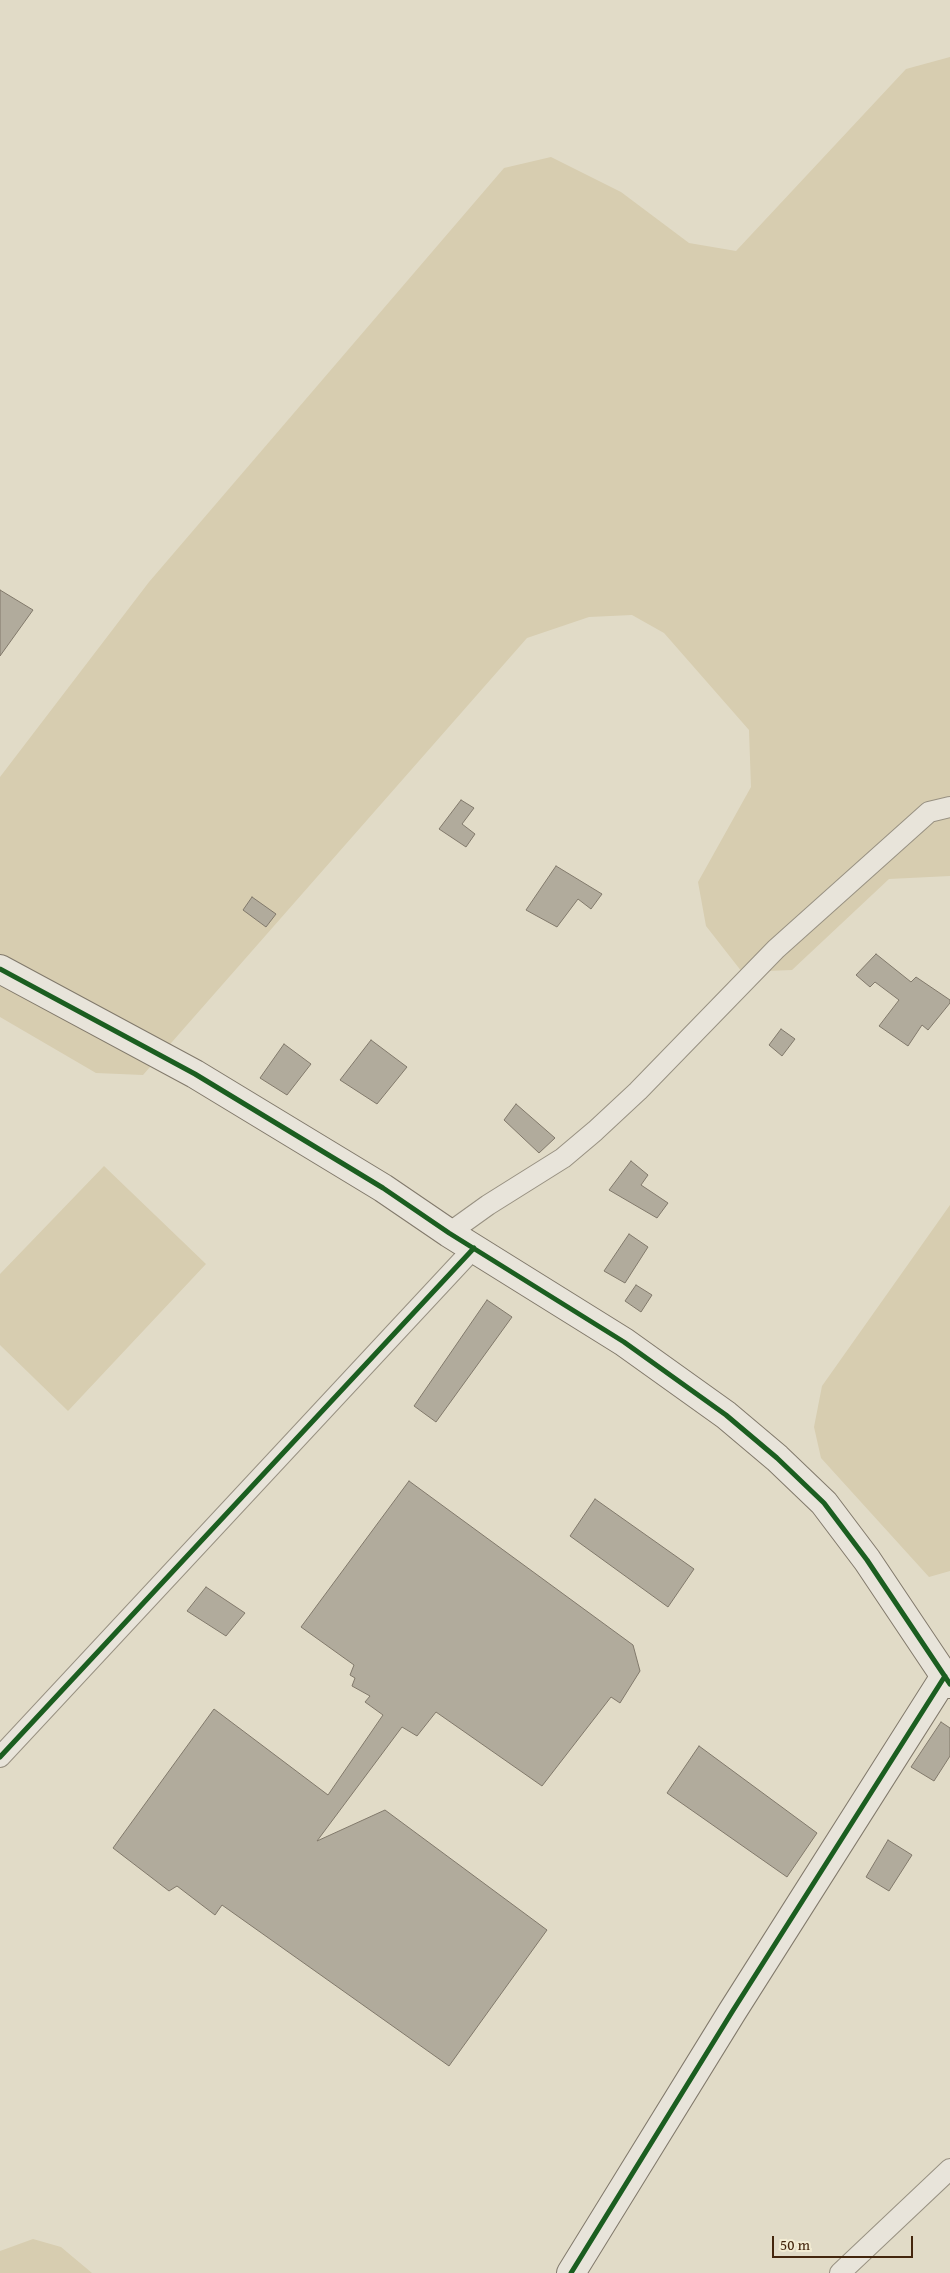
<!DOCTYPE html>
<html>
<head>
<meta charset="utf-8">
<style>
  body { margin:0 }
  #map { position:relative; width:950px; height:2273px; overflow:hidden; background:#e1dbc7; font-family:"Gentium Book Plus",serif }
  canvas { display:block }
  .scale { position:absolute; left:772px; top:2236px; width:141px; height:22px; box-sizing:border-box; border:2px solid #44260d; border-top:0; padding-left:6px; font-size:15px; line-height:18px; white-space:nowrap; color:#44260d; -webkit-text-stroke:4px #f3ecd3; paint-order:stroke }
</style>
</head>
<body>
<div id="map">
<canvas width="950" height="2273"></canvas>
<div class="scale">50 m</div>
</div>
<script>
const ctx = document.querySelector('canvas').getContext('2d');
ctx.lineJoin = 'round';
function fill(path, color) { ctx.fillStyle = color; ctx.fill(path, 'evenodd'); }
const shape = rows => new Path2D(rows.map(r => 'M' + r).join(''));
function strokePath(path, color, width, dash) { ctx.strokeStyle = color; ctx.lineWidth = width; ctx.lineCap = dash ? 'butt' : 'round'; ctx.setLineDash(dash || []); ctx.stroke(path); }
fill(shape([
  [950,57,950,876,889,879,792,970,742,972,706,926,698,882,751,787,749,730,664,633,632,615,589,617,527,638,143,1075,96,1073,0,1017,0,777,149,582,504,168,551,157,621,192,689,243,736,251,906,69],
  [104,1166,206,1264,68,1411,0,1345,0,1274],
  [950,1205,950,1571,929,1577,821,1458,814,1427,822,1386],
  [33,2239,61,2247,92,2273,0,2273,0,2251]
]), '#d7cdb0');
const building = shape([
  [0,590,33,610,0,656,0,590],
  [461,800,474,808,462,824,475,834,466,847,439,829,461,800],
  [556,866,602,894,591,909,578,899,557,927,526,910,556,866],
  [252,897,276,914,266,927,243,910,252,897],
  [876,954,911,982,916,977,950,1000,950,1003,928,1030,922,1025,908,1046,879,1026,899,1000,875,982,870,987,856,975,876,954],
  [781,1029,795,1039,782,1056,769,1045,781,1029],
  [371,1040,407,1067,377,1104,340,1080,371,1040],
  [284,1044,311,1064,287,1095,260,1078,284,1044],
  [516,1104,555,1138,539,1153,504,1120,516,1104],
  [631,1161,648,1175,641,1185,668,1203,657,1218,609,1190,631,1161],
  [629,1234,648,1247,625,1283,604,1271,629,1234],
  [636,1285,652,1295,641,1312,625,1301,636,1285],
  [487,1300,512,1317,436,1422,414,1406,487,1300],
  [409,1481,633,1645,640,1671,620,1703,611,1697,542,1786,436,1712,417,1736,402,1727,317,1841,385,1810,547,1930,449,2066,222,1905,215,1915,177,1886,169,1891,113,1848,214,1709,328,1795,383,1715,365,1702,370,1696,352,1686,355,1678,350,1675,354,1665,301,1627,409,1481],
  [595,1499,694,1569,668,1607,570,1536,595,1499],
  [206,1587,245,1613,226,1636,187,1611,206,1587],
  [941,1722,950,1728,950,1756,934,1781,911,1767,941,1722],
  [699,1746,817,1833,787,1877,667,1793,699,1746],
  [888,1840,912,1855,889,1891,866,1877,888,1840]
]);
fill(building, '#b1ab9c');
strokePath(building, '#81796b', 1);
const street = shape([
  [449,1233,488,1205,563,1158,595,1131,638,1091,776,949,929,812,950,807],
  [0,1757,474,1248],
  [840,2273,950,2169]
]);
const secondary = shape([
  [0,969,195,1074,383,1188,449,1233,624,1342,726,1415,777,1458,824,1503,867,1560,950,1684],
  [571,2273,732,2012,945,1676]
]);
strokePath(street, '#989182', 22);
strokePath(secondary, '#81796b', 30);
strokePath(street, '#e8e4da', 20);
strokePath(secondary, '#e8e4da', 28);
strokePath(shape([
  [0,969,195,1074,383,1188,449,1233,624,1342,726,1415,777,1458,824,1503,867,1560,950,1684],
  [0,1757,474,1248],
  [571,2273,732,2012,945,1676]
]), '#1b5e20', 5);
</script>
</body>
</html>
